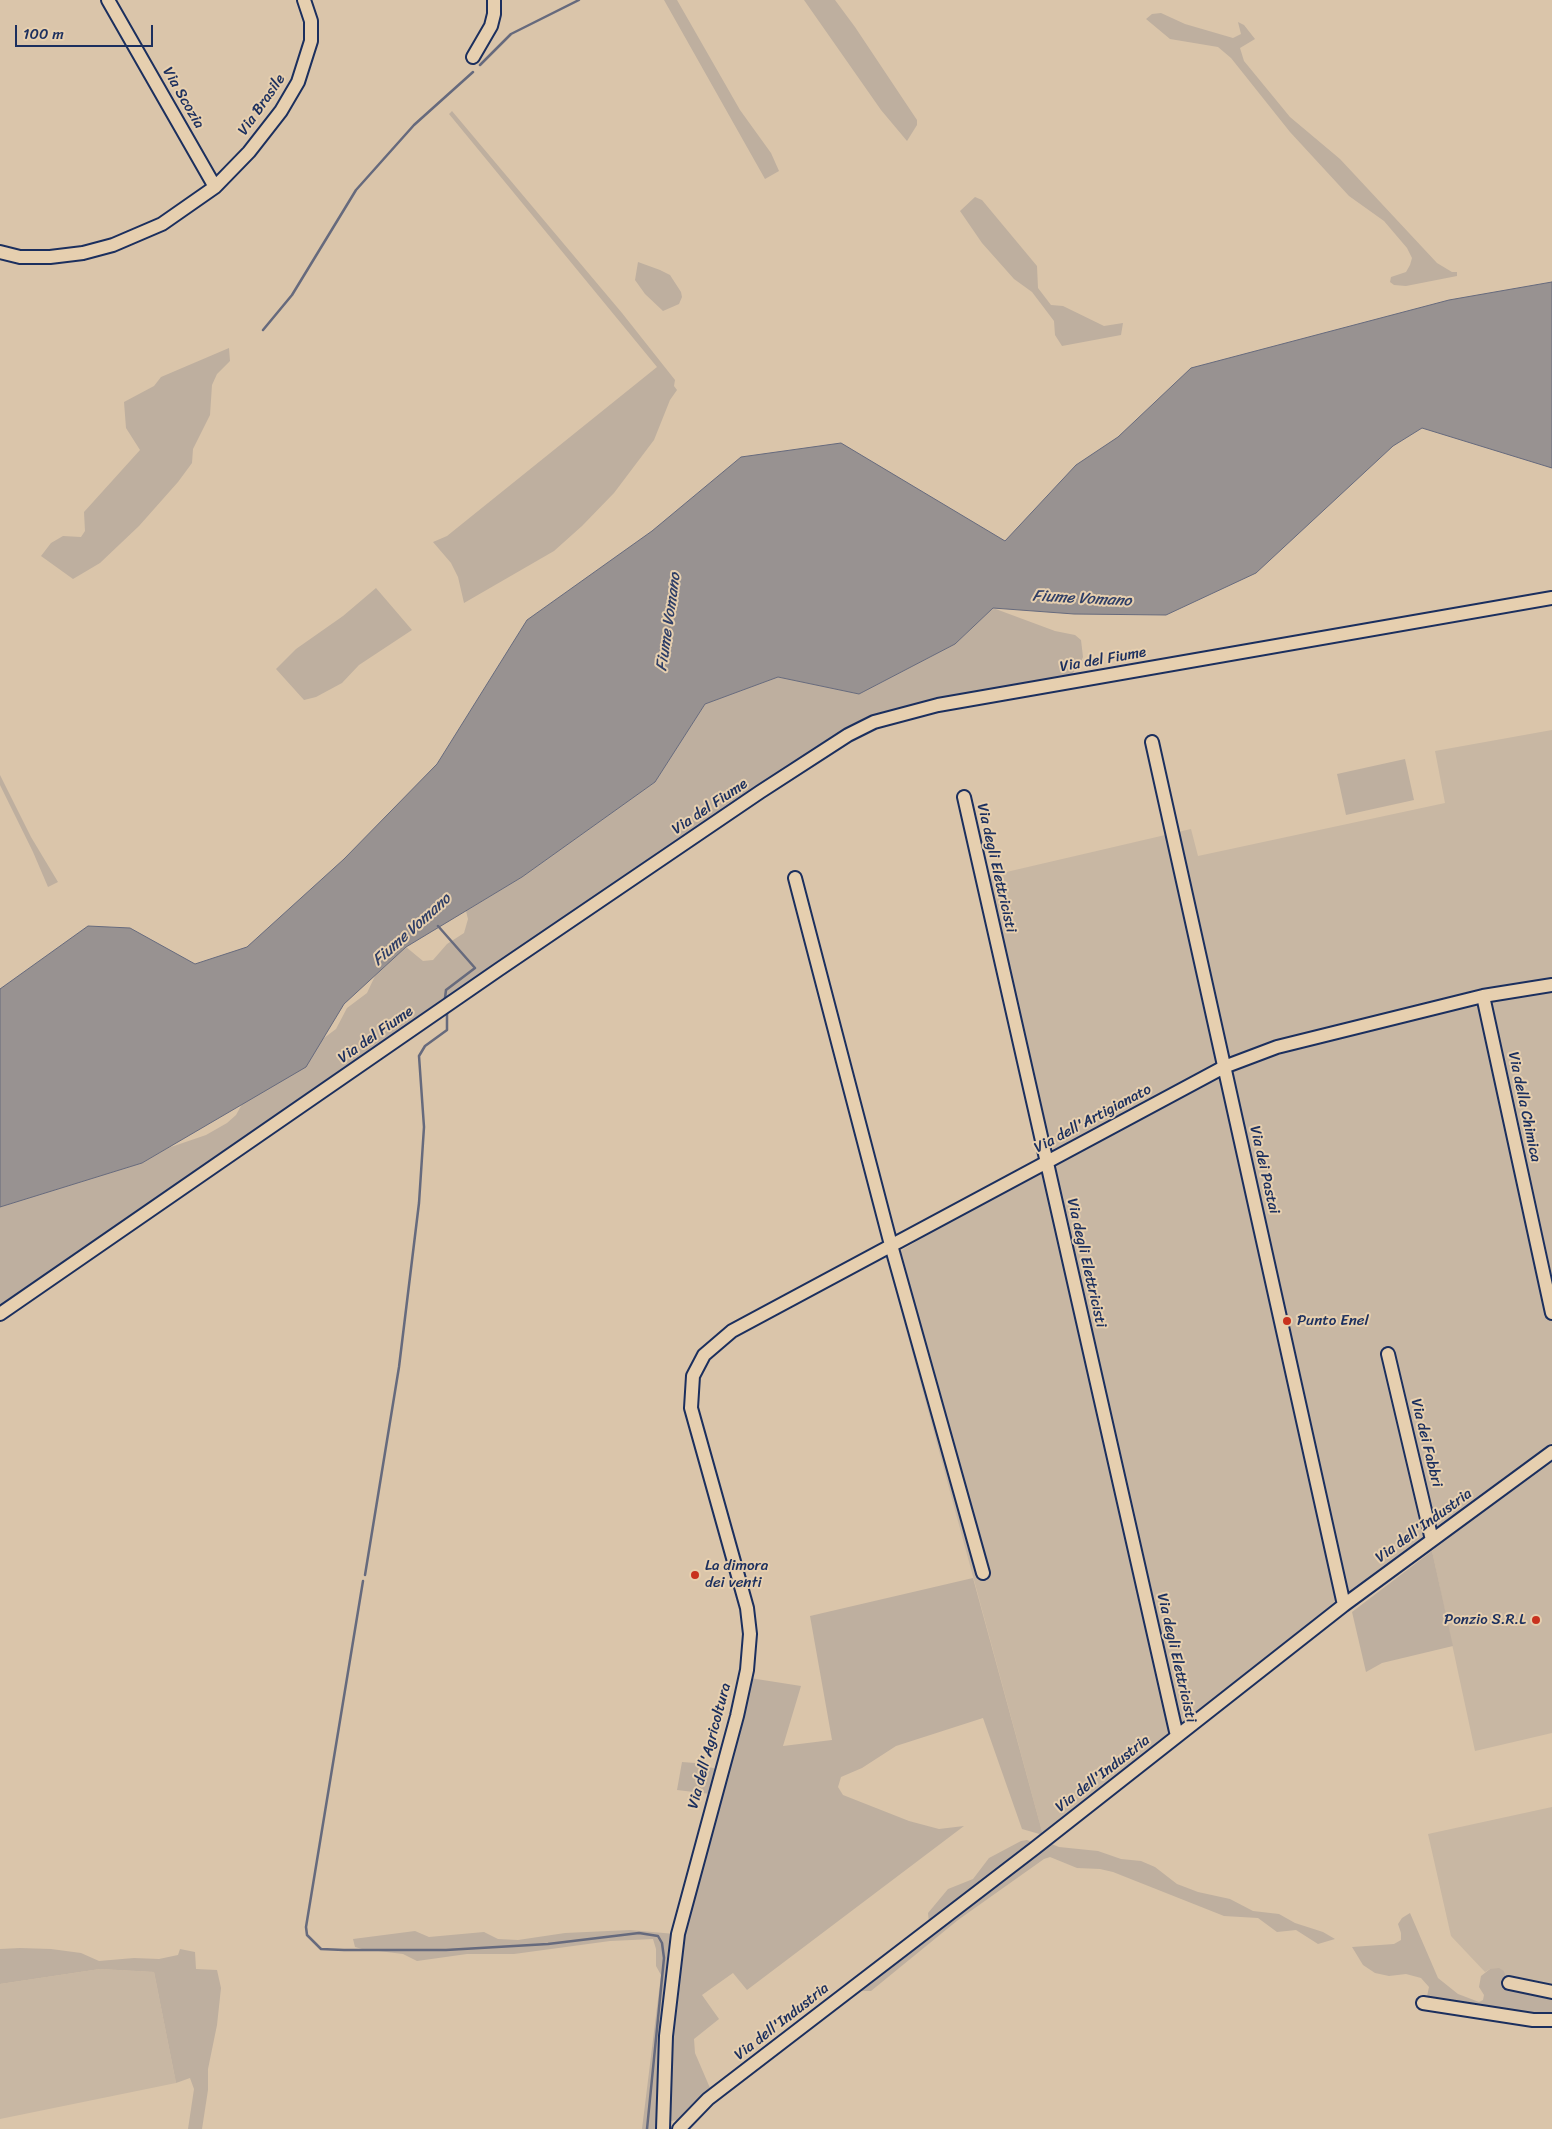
<!DOCTYPE html>
<html>
<head>
<meta charset="utf-8">
<style>
  body { margin:0 }
  #map { position:relative; width:1552px; height:2129px; overflow:hidden; background:#dac5aa; font-family:Sriracha,sans-serif }
  canvas { display:block }
  .scale { position:absolute; left:15px; top:25px; width:138px; height:22px; box-sizing:border-box; border:2px solid #1b2f5e; border-top:0; padding-left:6px; font-size:15px; line-height:18px; white-space:nowrap; color:#1b2f5e; -webkit-text-stroke:4px #e6cfaf; paint-order:stroke }
</style>
</head>
<body>
<div id="map">
<canvas width="1552" height="2129"></canvas>
<div class="scale">100 m</div>
</div>
<script>
const ctx = document.querySelector('canvas').getContext('2d');
ctx.lineJoin = 'round';
function fill(path, color) { ctx.fillStyle = color; ctx.fill(path, 'evenodd'); }
const shape = rows => new Path2D(rows.map(r => 'M' + r).join(''));
function strokePath(path, color, width, dash) { ctx.strokeStyle = color; ctx.lineWidth = width; ctx.lineCap = dash ? 'butt' : 'round'; ctx.setLineDash(dash || []); ctx.stroke(path); }
function write(font, color, halo, rows, align = 'center') {
  ctx.font = font + ' Sriracha,sans-serif'; ctx.lineWidth = 4; ctx.setLineDash([]); ctx.textBaseline = 'middle'; ctx.strokeStyle = halo; ctx.fillStyle = color; for (const [text, x, y, turn = 0] of rows) {
    ctx.save(); ctx.translate(x, y); ctx.rotate((+turn || 0) * Math.PI / 180); ctx.textAlign = isNaN(turn) ? turn : align; if (halo) ctx.strokeText(text, 0, 0); ctx.fillText(text, 0, 0); ctx.restore();
  }
}
fill(shape([
  [1552,730,1552,1443,1425,1544,1043,1835,887,1259,1048,1163,985,877,1191,829,1198,856,1445,803,1435,751],
  [1552,1457,1552,1733,1475,1751,1432,1551],
  [1552,1807,1552,1990,1508,1981,1504,1971,1490,1969,1485,1972,1451,1936,1428,1834],
  [100,1969,154,1972,176,2083,0,2119,0,1984]
]), '#c8b7a3');
fill(shape([
  [664,0,677,0,740,110,771,153,779,171,765,179],
  [804,0,835,0,855,27,917,120,917,125,907,141,881,110],
  [1161,13,1185,24,1233,38,1241,34,1238,22,1244,25,1255,39,1240,48,1244,61,1290,117,1340,159,1437,263,1452,272,1457,272,1457,276,1406,286,1394,285,1390,282,1391,277,1406,272,1410,265,1412,258,1407,248,1384,221,1349,196,1290,132,1231,58,1218,47,1170,39,1146,19,1152,14],
  [452,111,622,313,675,380,674,386,677,390,670,400,654,440,614,493,582,526,554,551,464,603,458,577,451,563,433,542,447,536,657,367,449,114],
  [975,197,982,200,1037,266,1038,288,1051,305,1063,306,1104,326,1123,323,1121,335,1062,346,1055,335,1054,321,1032,292,1014,279,982,243,960,211],
  [638,262,660,270,670,275,681,292,682,297,679,304,663,311,645,294,635,280],
  [229,348,230,361,217,374,212,385,210,415,193,449,192,463,178,482,139,526,100,563,73,579,41,556,51,543,63,536,81,537,85,531,84,512,140,450,126,428,124,402,154,386,161,377],
  [376,588,412,630,359,665,342,683,316,697,304,700,276,669,296,649,343,616],
  [993,608,1055,631,1075,635,1081,640,1083,657,1079,666,1069,677,879,718,0,1308,0,1207,142,1163,168,1148,206,1135,227,1123,236,1115,247,1095,336,1029,347,1008,367,993,375,976,406,947,423,961,433,960,447,944,464,933,468,919,466,911,522,877,655,782,705,704,778,677,859,694,955,644],
  [1405,759,1414,800,1346,815,1337,774],
  [0,775,31,837,58,882,48,887,33,852,0,785],
  [1432,1551,1453,1646,1382,1663,1366,1672,1352,1612],
  [973,1578,1043,1835,1022,1829,983,1718,896,1746,862,1768,841,1777,838,1787,843,1795,909,1821,939,1829,964,1826,747,1990,733,1973,702,1995,719,2019,694,2039,695,2053,710,2088,678,2120,670,2121,666,2111,674,2006,683,1937,733,1755,750,1678,801,1686,783,1746,832,1740,810,1616],
  [682,1762,695,1763,720,1770,711,1794,677,1790],
  [1027,1840,1032,1842,1032,1844,929,1923,928,1913,948,1889,973,1879,989,1858,1021,1841],
  [1049,1843,1059,1847,1098,1851,1121,1859,1141,1861,1155,1867,1177,1884,1198,1892,1230,1899,1253,1911,1279,1914,1295,1923,1323,1932,1335,1939,1318,1944,1296,1930,1277,1932,1258,1918,1224,1916,1113,1872,1100,1869,1077,1868,1050,1857,1044,1859,958,1920,871,1991,860,1991],
  [1410,1913,1438,1978,1458,1994,1479,2002,1483,2000,1484,1995,1479,1987,1481,1976,1490,1969,1499,1968,1504,1971,1508,1981,1552,1994,1552,2017,1426,2001,1429,1987,1421,1978,1406,1974,1389,1976,1375,1973,1363,1965,1352,1947,1394,1944,1401,1940,1401,1933,1398,1924,1402,1918],
  [630,1930,675,1934,657,2129,642,2129,661,1975,656,1966,656,1949,653,1939,610,1941,514,1954,467,1954,417,1961,403,1954,362,1949,355,1947,353,1939,415,1931,429,1937,484,1932,498,1939,518,1940,565,1933],
  [20,1948,51,1949,81,1953,99,1961,134,1958,159,1959,178,1955,180,1949,195,1952,196,1969,217,1970,221,1988,217,2025,208,2069,208,2090,202,2129,188,2129,194,2089,190,2078,176,2083,154,1972,100,1969,0,1984,0,1949]
]), '#beaf9f');
const water = shape([
  [1552,282,1552,468,1422,428,1393,446,1256,573,1166,615,1074,614,993,608,955,644,859,694,778,677,705,704,655,782,522,877,406,947,344,1004,306,1067,142,1163,0,1207,0,989,88,926,130,928,195,964,247,947,344,859,437,764,527,620,652,531,741,457,841,443,1005,541,1076,465,1118,437,1191,368,1449,300,1552,282]
]);
fill(water, '#989291');
strokePath(water, '#666a7d', 1);
strokePath(shape([
  [480,65,511,34,579,0],
  [263,330,292,295,356,190,414,125,473,72],
  [438,926,475,968,446,990,445,998],
  [365,1575,399,1367,419,1203,424,1127,419,1056,425,1046,447,1030,447,1011],
  [363,1581,306,1927,307,1935,321,1949,344,1950,446,1950,548,1944,639,1933,658,1936,662,1943,664,1958,647,2129]
]), '#666a7d', 2.5);
const minor = shape([
  [108,0,215,187],
  [473,57,491,26,494,14,494,0],
  [0,252,20,257,50,257,83,253,113,245,162,224,215,187,249,152,281,111,298,82,311,41,311,21,304,0],
  [1152,742,1344,1605],
  [964,797,1177,1736],
  [795,878,891,1245,983,1573],
  [1483,996,1552,1313],
  [0,1314,498,970,760,792,848,735,874,722,938,705,1552,598],
  [1388,1354,1432,1540],
  [1509,1983,1552,1992],
  [1423,2003,1533,2020,1552,2020],
  [663,2129,666,2036,678,1934,737,1716,747,1670,750,1634,747,1608,691,1408,693,1376,704,1355,732,1331,1224,1067,1277,1047,1483,996,1552,985],
  [679,2129,708,2099,1035,1848,1344,1605,1552,1452]
]);
strokePath(minor, '#1b2f5e', 16);
strokePath(minor, '#e6cfaf', 12);
for (const [x, y, r, color] of [
  [1287,1321,5,"#c8321e"],
  [695,1575,5,"#c8321e"],
  [1536,1620,5,"#c8321e"]
]) { const dot = new Path2D(); dot.arc(x, y, r, 0, 2 * Math.PI); ctx.fillStyle = color; ctx.fill(dot); strokePath(dot, '#e6cfaf', 2); }
write('15px', '#1b2f5e', '#e6cfaf', [
  ["Via Scozia",183,98,60],
  ["Via Brasile",262,105,-55],
  ["Via del Fiume",1103,660,-10],
  ["Via del Fiume",710,807,-34],
  ["Via degli Elettricisti",996,868,77],
  ["Via del Fiume",376,1035,-35],
  ["Via della Chimica",1524,1107,78],
  ["Via dell'Artigianato",1093,1119,-28],
  ["Via dei Pastai",1264,1170,77],
  ["Via degli Elettricisti",1086,1263,77],
  ["Via dei Fabbri",1426,1443,76],
  ["Via dell'Industria",1424,1526,-36],
  ["Via degli Elettricisti",1176,1658,77],
  ["Via dell'Agricoltura",710,1746,-75],
  ["Via dell'Industria",1103,1774,-38],
  ["Via dell'Industria",782,2022,-38]
]);
write('15px', '#1b2f5e', '#e6cfaf', [
  ["Punto Enel",1297,1321],
  ["La dimora",705,1566],
  ["dei venti",705,1583],
  ["Ponzio S.R.L",1526,1620,"right"]
], 'left');
write('italic 16px', '#2e3e66', '#e6cfaf', [
  ["Fiume Vomano",1082,599,3],
  ["Fiume Vomano",669,622,-82],
  ["Fiume Vomano",412,930,-42]
]);
</script>
</body>
</html>
